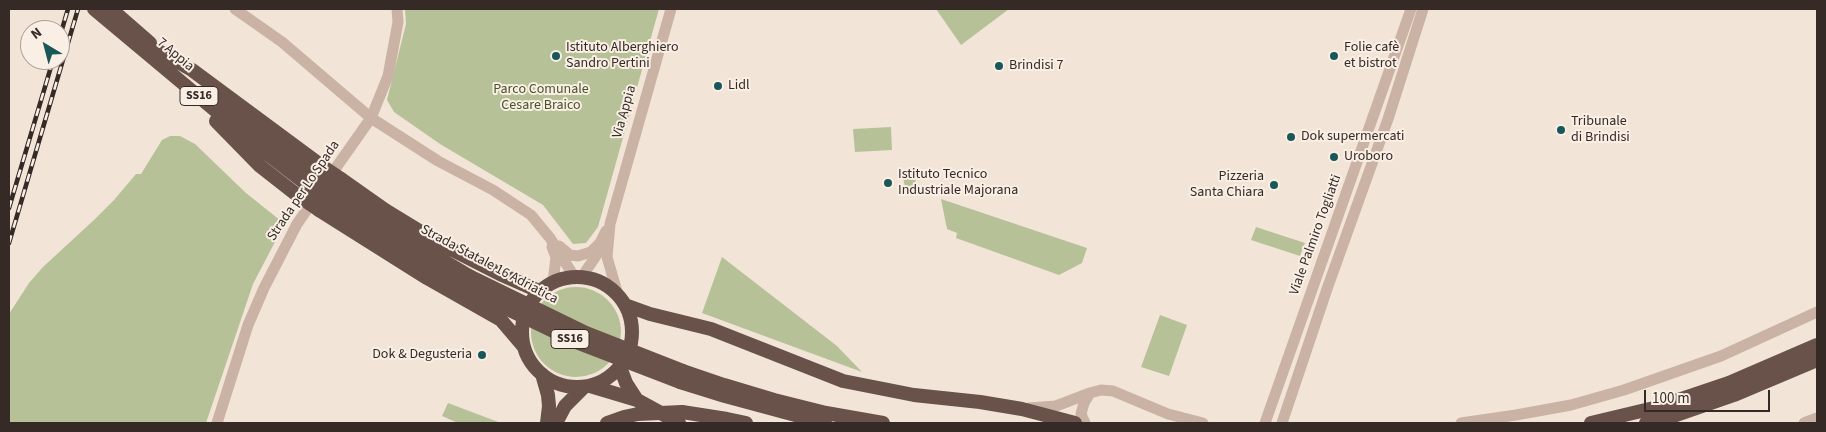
<!DOCTYPE html>
<html>
<head>
<meta charset="utf-8">
<style>
  body { margin:0 }
  #map { position:relative; width:1826px; height:432px; overflow:hidden; background:#f2e5d8; font-family:"Source Sans 3",sans-serif }
  canvas { display:block }
  .frame { position:absolute; inset:0; border:10px solid #352a26; pointer-events:none }
  .north { position:absolute; left:20px; top:20px; width:50px; height:50px; box-sizing:border-box; background:#faefe5; border:1px solid #aba099; border-radius:50%; rotate:323deg; font-size:14px; font-weight:700; line-height:20px; text-align:center; color:#352a26 }
  .north::after { content:''; display:block; margin:auto; width:18px; height:22px; background:#1a5758; clip-path:polygon(50% 0,100% 100%,50% 72%,0 100%) }
  .scale { position:absolute; left:1644px; top:390px; width:126px; height:22px; box-sizing:border-box; border:2px solid #352a26; border-top:0; padding-left:6px; font-size:15px; line-height:18px; white-space:nowrap; color:#352a26; -webkit-text-stroke:4px #faefe5; paint-order:stroke }
</style>
</head>
<body>
<div id="map">
<canvas width="1826" height="432"></canvas>
<div class="frame"></div>
<div class="north">N</div>
<div class="scale">100 m</div>
</div>
<script>
const ctx = document.querySelector('canvas').getContext('2d');
ctx.lineJoin = 'round';
function fill(path, color) { ctx.fillStyle = color; ctx.fill(path, 'evenodd'); }
const shape = rows => new Path2D(rows.map(r => 'M' + r).join(''));
function strokePath(path, color, width, dash) { ctx.strokeStyle = color; ctx.lineWidth = width; ctx.lineCap = dash ? 'butt' : 'round'; ctx.setLineDash(dash || []); ctx.stroke(path); }
function write(font, color, halo, rows, align = 'center') {
  ctx.font = font + ' "Source Sans 3",sans-serif'; ctx.lineWidth = 4; ctx.setLineDash([]); ctx.textBaseline = 'middle'; ctx.strokeStyle = halo; ctx.fillStyle = color; for (const [text, x, y, turn = 0] of rows) {
    ctx.save(); ctx.translate(x, y); ctx.rotate((+turn || 0) * Math.PI / 180); ctx.textAlign = isNaN(turn) ? turn : align; if (halo) ctx.strokeText(text, 0, 0); ctx.fillText(text, 0, 0); ctx.restore();
  }
}
fill(shape([
  [405,9,659,9,598,227,586,243,573,244,543,205,440,144,394,112,387,100,406,24],
  [936,9,1009,9,961,45],
  [891,127,892,150,855,152,853,129],
  [170,136,180,136,195,144,246,193,286,225,276,240,253,284,206,423,9,423,9,314,29,283,43,267,95,219,114,200,136,174,141,174,162,140],
  [914,169,917,192,906,193,902,171],
  [941,199,1087,248,1082,263,1059,275,956,238,957,233,947,229],
  [1256,227,1305,243,1300,256,1251,240],
  [722,257,837,346,862,372,702,313],
  '531 332a45 45 0 1 1 90 0a45 45 0 1 1-90 0Z',
  [1160,315,1187,325,1169,376,1141,367],
  [448,403,501,423,458,423,442,416]
]), '#b6c198');
strokePath(shape([
  [235,9,282,42,371,118,438,161,493,190,531,215,550,238,575,278],
  [328,179,371,118,388,76,398,22,397,9],
  [559,246,570,255,578,256,591,252,600,243],
  [552,247,556,257,553,283],
  [581,278,596,256,600,243,606,231],
  [618,295,607,257,610,224,671,9],
  [1029,408,1056,406,1090,393,1101,390,1113,391,1168,414,1203,423],
  [217,423,248,325,264,288,297,224,315,198],
  [1085,423,1081,414,1084,403,1090,393],
  [1265,423,1411,9],
  [1282,423,1327,289,1388,119,1423,9],
  [1461,423,1516,415,1571,405,1624,390,1721,356,1817,312],
  [1804,423,1817,418]
]), '#cab3a4', 11);
strokePath(shape([
  [94,9,265,152,305,183],
  [111,9,150,43],
  [157,50,192,70,319,164],
  [210,94,311,175],
  [216,121,260,166,297,195],
  [341,179,385,210,439,243,500,274,541,292],
  [333,190,400,235,469,276],
  [327,199,396,245,465,286],
  [319,210,427,278,501,320,524,347],
  '522 332a55 55 0 1 1 110 0a55 55 0 1 1-110 0Z',
  [625,305,650,314,711,329,843,381,914,395,980,402,1022,409,1075,423],
  [620,367,626,383,637,400],
  [683,371,724,385,774,400,826,413,883,423],
  [542,374,548,395,549,406,547,423],
  [680,382,725,396,825,423],
  [590,386,637,400,679,423],
  [682,412,727,419,746,423],
  [556,423,565,406,584,387],
  [607,423,624,417,638,414],
  [1591,423,1658,407,1729,383,1817,345],
  [1646,423,1665,419,1734,395,1817,360]
]), '#68524a', 14);
const rail = shape([
  [60,36,68,9],
  [9,208,53,60],
  [9,243,78,9]
]);
strokePath(rail, '#352a26', 4.5);
strokePath(rail, '#faefe5', 2.5, [8]);
strokePath(shape([
  [319,164,341,179],
  [311,175,333,190],
  [305,183,327,199],
  [297,195,319,210],
  [469,276,586,333,683,371],
  [465,286,497,304,576,342,680,382],
  [638,414,682,412]
]), '#68524a', 14);
for (const [x, y, r, color] of [
  [556,56,5,"#1a5758"],
  [1334,56,5,"#1a5758"],
  [999,66,5,"#1a5758"],
  [718,86,5,"#1a5758"],
  [1561,130,5,"#1a5758"],
  [1291,137,5,"#1a5758"],
  [1334,157,5,"#1a5758"],
  [888,183,5,"#1a5758"],
  [1274,185,5,"#1a5758"],
  [482,355,5,"#1a5758"]
]) { const dot = new Path2D(); dot.arc(x, y, r, 0, 2 * Math.PI); ctx.fillStyle = color; ctx.fill(dot); strokePath(dot, '#faefe5', 2); }
for (const [x, y, w] of [
  [199,96,38],
  [570,339,38]
]) { const box = new Path2D(); box.roundRect(x - w / 2, y - 9.5, w, 19, 4); ctx.fillStyle = '#faefe5'; ctx.fill(box); strokePath(box, '#352a26', 1); }
write('bold 12px', '#352a26', null, [
  ["SS16",199,96],
  ["SS16",570,339]
]);
write('14px', '#352a26', '#faefe5', [
  ["Istituto Alberghiero",566,48],
  ["Sandro Pertini",566,64],
  ["Folie cafè",1344,48],
  ["et bistrot",1344,64],
  ["Brindisi 7",1009,66],
  ["Lidl",728,86],
  ["Tribunale",1571,122],
  ["di Brindisi",1571,138],
  ["Dok supermercati",1301,137],
  ["Uroboro",1344,157],
  ["Istituto Tecnico",898,175],
  ["Industriale Majorana",898,191],
  ["Pizzeria",1264,177,"right"],
  ["Santa Chiara",1264,193,"right"],
  ["Dok & Degusteria",472,355,"right"]
], 'left');
write('14px', '#352a26', '#faefe5', [
  ["7 Appia",175,55,40],
  ["Via Appia",625,112,-74],
  ["Strada per Lo Spada",304,191,-56],
  ["Viale Palmiro Togliatti",1316,235,-70],
  ["Strada Statale 16 Adriatica",489,265,28]
]);
write('14px', '#475429', '#faefe5', [
  ["Parco Comunale",541,90],
  ["Cesare Braico",541,106]
]);
</script>
</body>
</html>
